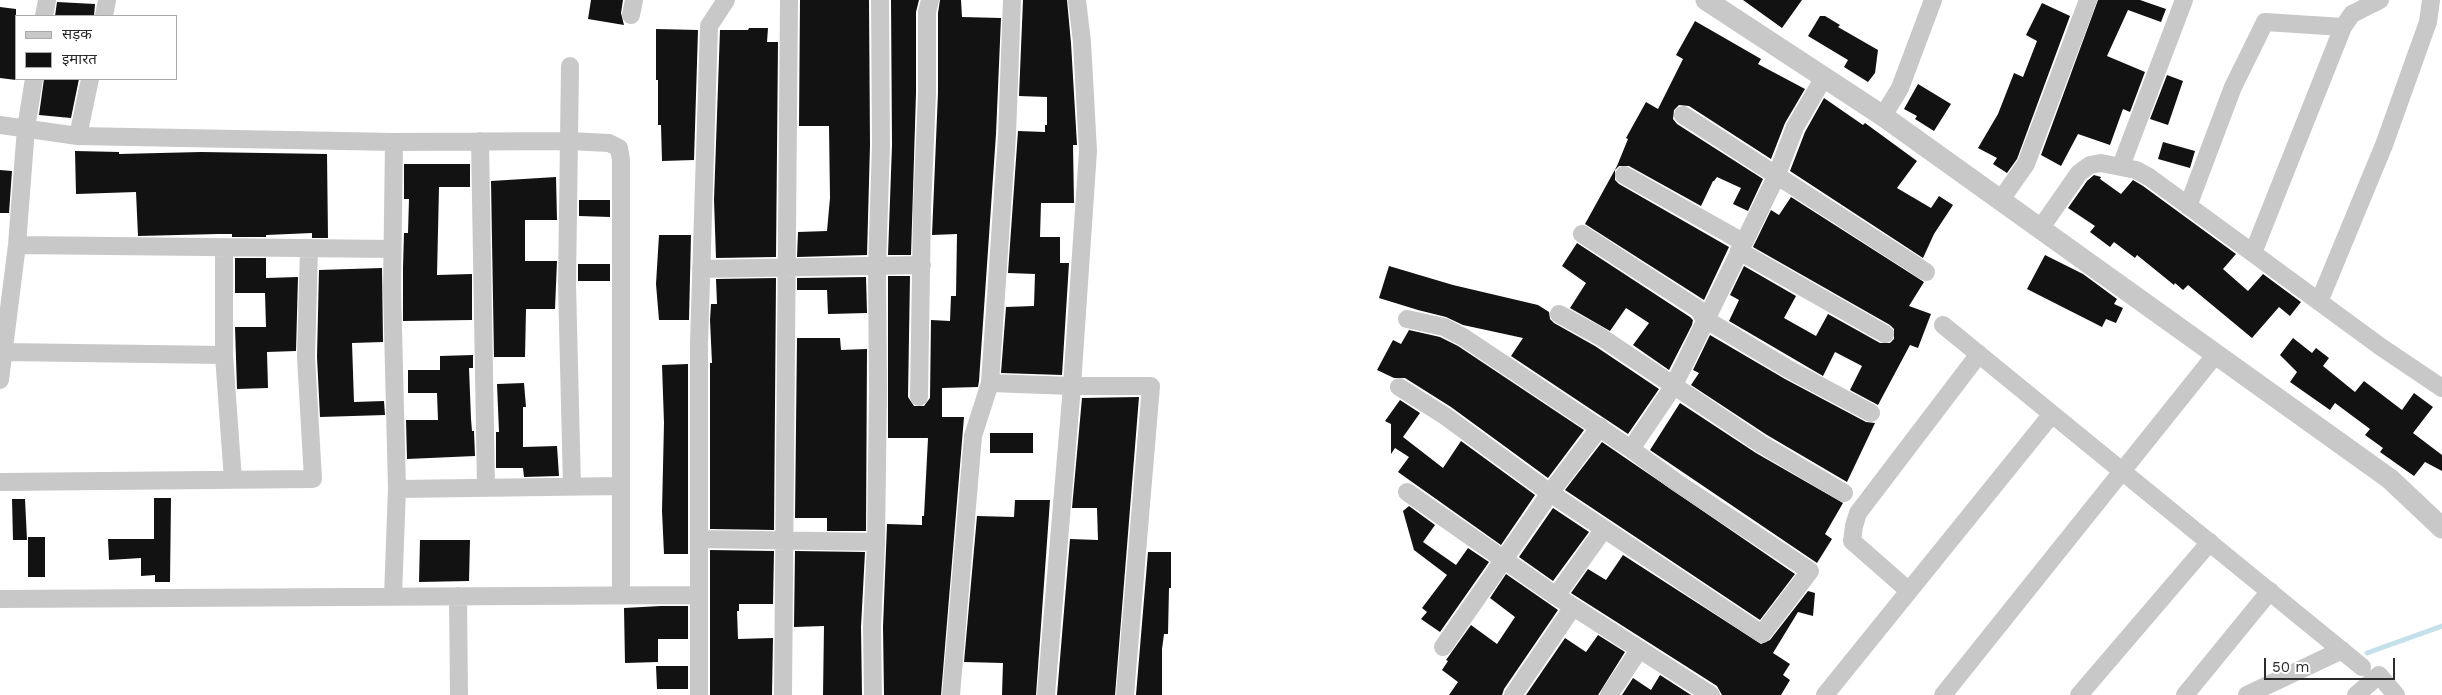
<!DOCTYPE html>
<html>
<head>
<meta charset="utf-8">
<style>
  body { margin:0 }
  #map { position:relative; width:2442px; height:695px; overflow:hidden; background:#fff; font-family:"Work Sans","Noto Sans Devanagari",sans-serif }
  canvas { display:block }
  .legend { position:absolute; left:15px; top:15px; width:162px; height:65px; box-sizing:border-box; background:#fff; border:1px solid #aaa; margin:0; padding:6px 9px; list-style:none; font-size:15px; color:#2b2b2b }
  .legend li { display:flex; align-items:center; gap:10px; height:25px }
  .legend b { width:25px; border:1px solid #aaa }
  .scale { position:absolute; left:2264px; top:658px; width:131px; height:22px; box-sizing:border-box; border:2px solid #2b2b2b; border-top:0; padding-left:6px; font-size:15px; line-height:18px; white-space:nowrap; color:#2b2b2b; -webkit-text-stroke:4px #fff; paint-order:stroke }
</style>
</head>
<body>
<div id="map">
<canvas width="2442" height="695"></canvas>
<ul class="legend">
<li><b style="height:6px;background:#c8c8c8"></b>सड़क</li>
<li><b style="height:14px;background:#121212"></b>इमारत</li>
</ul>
<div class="scale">50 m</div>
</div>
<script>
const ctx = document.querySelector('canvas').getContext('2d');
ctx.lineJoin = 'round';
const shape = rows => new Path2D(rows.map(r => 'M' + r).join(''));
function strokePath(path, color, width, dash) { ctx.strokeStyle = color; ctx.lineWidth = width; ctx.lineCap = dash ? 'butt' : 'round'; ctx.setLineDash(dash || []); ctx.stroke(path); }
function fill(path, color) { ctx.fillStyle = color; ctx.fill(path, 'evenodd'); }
strokePath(shape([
  [2367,653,2442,626]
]), '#c4e0ea', 5);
fill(shape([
  [591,0,623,0,621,13,624,25,588,19],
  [800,0,869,0,870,145,867,255,797,257,798,232,827,231,830,198,829,126,799,126],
  [891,0,919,0,916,12,916,93,911,255,888,255,892,145],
  [940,0,961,0,962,17,1001,18,996,134,979,381,978,387,942,388,942,417,964,417,941,695,884,695,883,627,887,524,922,525,922,516,924,516,928,438,888,438,888,276,910,276,908,397,914,406,924,406,930,398,931,320,950,321,951,296,956,296,957,234,932,235,938,93,938,13],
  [1023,0,1067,0,1071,43,1077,145,1073,145,1074,203,1041,203,1040,237,1060,237,1060,263,1069,263,1062,375,1001,373,1006,307,1034,306,1035,274,1008,273,1018,131,1045,132,1045,125,1047,125,1047,97,1019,96],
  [1743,0,1802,0,1782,28],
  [2098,0,2140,0,2166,9,2161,22,2128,10,2107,56,2145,72,2130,112,2123,109,2110,145,2078,134,2061,166,2041,155],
  [57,2,95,4,94,16,55,16],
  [2042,3,2070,16,2017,159,2007,173,1993,164,1997,158,1978,148,1998,114,2014,73,2023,77,2037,41,2026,35],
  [0,7,16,9,16,80,0,78],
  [1820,16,1825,16,1840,25,1838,27,1878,50,1875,73,1868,82,1844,67,1848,60,1808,36],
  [1695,21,1761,59,1758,64,1805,89,1785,123,1771,159,1689,106,1679,105,1674,110,1673,119,1677,124,1763,179,1748,211,1733,204,1741,188,1717,177,1714,181,1713,181,1701,206,1629,166,1619,166,1615,170,1615,180,1619,184,1729,247,1704,300,1585,224,1617,166,1628,139,1626,138,1646,102,1658,109,1683,59,1676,55],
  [749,28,768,28,767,42,778,42,776,257,716,258,714,200,720,30,748,30],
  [656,29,698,30,694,160,662,161,661,125,658,125,658,80,656,80],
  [2167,75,2183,81,2168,125,2150,119],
  [44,79,79,79,71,118,39,115],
  [1918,84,1951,104,1934,131,1915,119,1917,116,1904,109],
  [1824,98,1863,125,1865,123,1917,161,1897,188,1931,208,1939,196,1953,205,1934,234,1923,258,1790,171,1805,132],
  [2163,142,2195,151,2190,168,2158,159],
  [75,151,119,152,119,154,201,152,327,154,328,238,312,238,312,233,266,235,266,237,232,237,232,234,218,234,138,236,136,192,76,194],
  [404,164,470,164,470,187,439,187,437,275,472,274,472,320,403,321,403,268,404,233,408,233,409,199,404,199],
  [0,170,12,171,9,213,0,213],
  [2094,175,2101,177,2100,179,2121,194,2133,180,2143,186,2236,254,2223,269,2248,291,2263,274,2301,302,2290,316,2279,307,2252,338,2188,285,2183,290,2175,283,2174,285,2137,255,2135,258,2114,242,2110,247,2090,232,2095,226,2068,208,2087,181],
  [556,177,557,220,525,220,525,261,557,261,555,309,526,309,525,357,494,357,491,181],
  [1791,197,1924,282,1909,306,1931,314,1918,348,1910,345,1878,405,1850,390,1862,366,1835,352,1823,376,1729,321,1739,300,1730,295,1744,266,1796,296,1784,318,1816,336,1828,314,1880,343,1890,343,1894,339,1894,329,1890,325,1753,247,1771,210,1779,215],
  [579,200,610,200,610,217,579,216],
  [659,235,691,235,689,320,659,320,656,284],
  [1577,243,1690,317,1693,320,1692,325,1669,370,1633,345,1649,323,1626,308,1610,331,1570,308,1586,283,1562,266],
  [2045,255,2083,274,2117,299,2114,304,2123,308,2116,323,2106,319,2102,327,2027,289],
  [235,258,266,258,266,278,298,277,296,351,267,352,268,388,237,389,235,327,266,327,265,293,235,293],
  [578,264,610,264,610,281,578,281],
  [1389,266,1453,285,1538,305,1549,312,1550,319,1554,323,1595,346,1659,389,1628,434,1511,356,1523,338,1463,325,1446,317,1418,310,1379,298],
  [382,268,383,342,352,343,354,402,384,401,385,415,320,417,317,357,319,270],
  [866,277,867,313,828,314,827,290,797,290,797,278],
  [776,278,774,530,710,529,710,363,712,363,710,320,711,304,717,304,716,279],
  [1409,330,1440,337,1458,346,1584,430,1548,478,1451,407,1405,378,1394,378,1377,370,1393,340,1401,344],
  [1710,335,1785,379,1866,422,1875,423,1847,482,1767,435,1691,385,1699,373,1693,370],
  [797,338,840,338,841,350,867,349,866,531,827,531,827,518,795,518],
  [2293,338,2312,353,2316,348,2329,358,2323,366,2355,392,2364,381,2402,410,2414,393,2433,407,2413,433,2442,455,2442,471,2425,462,2414,476,2380,452,2383,448,2365,435,2370,429,2335,403,2330,410,2290,382,2297,372,2280,355],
  [473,355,473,368,469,368,471,419,472,431,474,431,475,456,407,459,406,420,438,420,437,393,408,393,408,370,440,370,440,356],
  [688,364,688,554,664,554,662,511,664,423,662,365],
  [524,383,526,407,523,407,523,447,557,446,559,476,524,477,523,468,496,468,496,432,499,432,497,384],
  [1139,397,1115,695,1057,695,1070,539,1098,540,1097,508,1072,508,1082,398],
  [1400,400,1420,413,1403,437,1443,468,1461,441,1535,495,1501,545,1398,472,1409,457,1395,448,1391,454,1391,424,1385,421],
  [1680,403,1756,453,1843,503,1825,534,1832,539,1817,563,1650,450],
  [990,433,1033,433,1033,453,990,453],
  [1602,442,1795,574,1760,620,1565,490],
  [154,498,171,498,170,582,155,582,155,575,141,576,141,558,109,560,108,539,154,539],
  [12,499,25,499,27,540,13,540],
  [1015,500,1050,500,1036,695,1002,695,1003,663,964,662,977,516,1014,517],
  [1409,506,1435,525,1423,542,1456,565,1468,548,1489,562,1440,632,1421,619,1427,612,1422,608,1447,575,1414,550,1403,511],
  [1553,508,1589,532,1553,581,1519,557],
  [28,537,45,537,45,577,28,577],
  [420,540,470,540,469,581,419,582],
  [710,550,774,551,773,604,739,604,739,611,737,611,738,639,773,638,772,695,710,695],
  [795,551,865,552,861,627,862,695,823,695,824,626,794,627],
  [1148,552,1171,552,1171,588,1169,588,1168,634,1164,634,1162,649,1162,695,1136,695],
  [1623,555,1761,644,1770,640,1808,591,1815,593,1813,616,1798,612,1773,653,1790,664,1783,675,1790,680,1781,695,1722,695,1717,686,1571,593,1588,569,1606,580],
  [1506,574,1558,610,1504,689,1502,695,1449,695,1458,682,1442,670,1448,661,1446,660,1471,625,1497,644,1515,617,1490,598],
  [661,606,688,606,688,639,658,639,658,662,625,663,624,608],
  [1598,635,1625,652,1598,695,1526,695,1565,638,1586,652],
  [656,666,688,666,688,689,657,689],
  [1660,675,1691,695,1622,695,1633,678,1651,690]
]), '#121212');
strokePath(shape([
  [1077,0,1082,42,1088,151,1072,386,1151,386,1125,695],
  [631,15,634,0],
  [44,16,47,0],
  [104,16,107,0],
  [570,66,567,284,572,486],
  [1683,115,1926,272],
  [1883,116,1900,88,1933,0],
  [0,125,78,136,394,142,569,141,609,143,619,148,621,160,621,595],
  [78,136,90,79],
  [480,141,486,488],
  [2121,166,2184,0],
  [1624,175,1743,242],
  [2000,201,2026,164,2088,0],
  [2188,206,2233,87,2265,22,2343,27],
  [2040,229,2079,173,2090,165,2101,163,2136,170,2149,177,2381,347,2442,388],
  [1582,234,1698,309,1705,319,1790,370,1871,413],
  [17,245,392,249],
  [224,247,224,355,233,480],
  [1739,251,1885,334],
  [2253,253,2343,27,2352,14,2380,0],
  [701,269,922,265],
  [2319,302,2384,145,2428,22,2431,0],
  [1559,314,1601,337,1761,444,1844,493],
  [1407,319,1444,327,1463,337,1631,449,1673,387,1776,177,1795,127,1823,79],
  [1943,325,2362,667],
  [4,352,224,355],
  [0,380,17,245,26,128,34,79],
  [990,383,1007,135,1012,0],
  [1399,387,1445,416,1550,493,1762,634,1810,571,1676,482,1631,449],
  [919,397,922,209,927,93,927,12,930,0],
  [0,482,313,479,306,357,309,248],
  [397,489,621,486],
  [1407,492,1556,596],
  [1604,529,1556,596,1711,695],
  [699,539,876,542],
  [1909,591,1852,541,1854,526,1858,513,1979,354],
  [393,596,397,489,392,288,394,142],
  [458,596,459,695],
  [0,599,699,595],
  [1443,647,1550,493,1600,427],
  [699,695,699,343,709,26,726,0],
  [783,695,789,0],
  [873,695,872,627,876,542,878,391,877,267,881,145,880,0],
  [951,695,973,436,990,383,1072,386,1046,695],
  [1513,695,1573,607],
  [1609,695,1639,650],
  [1825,695,2052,414],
  [1943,695,2216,354],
  [2079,695,2210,542],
  [2185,695,2270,591],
  [2247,695,2342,650],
  [2356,695,2379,675,2396,695]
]), '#c8c8c8', 18);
strokePath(shape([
  [1706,0,1883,116,2390,479,2442,528]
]), '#c8c8c8', 21);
</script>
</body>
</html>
